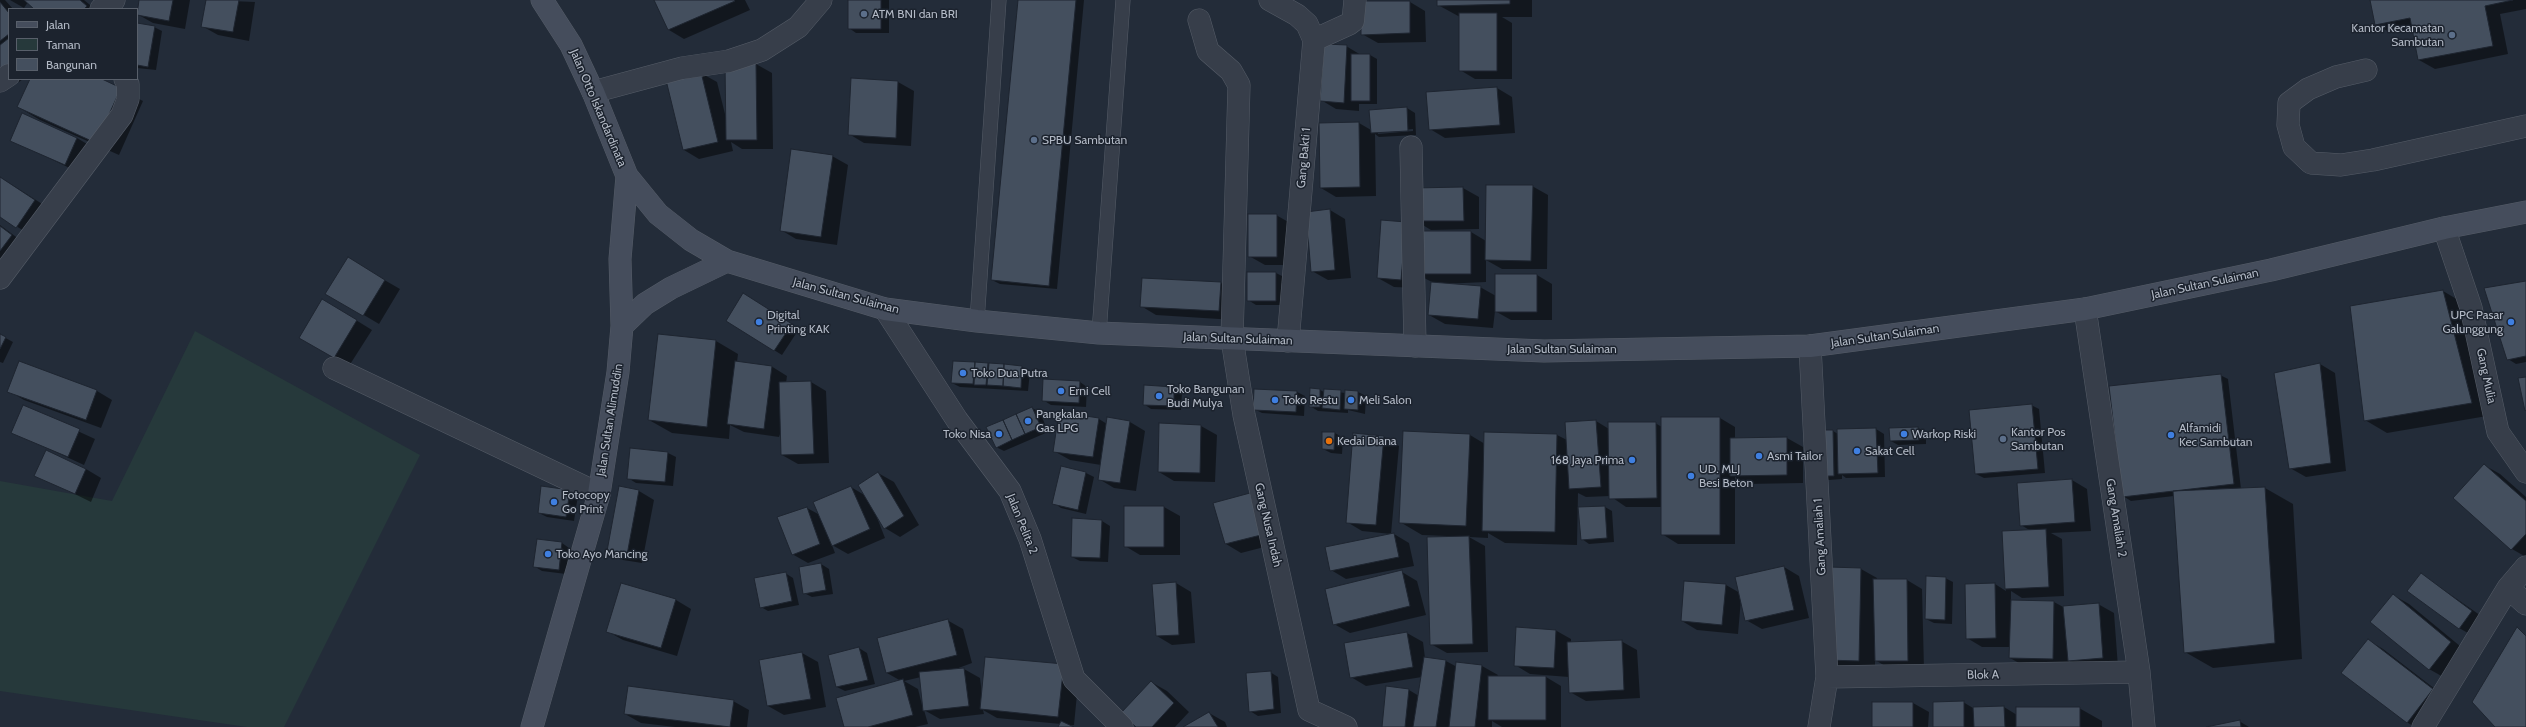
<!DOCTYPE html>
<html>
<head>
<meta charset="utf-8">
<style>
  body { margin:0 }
  #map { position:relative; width:2526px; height:727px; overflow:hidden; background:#232c39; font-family:Cabin,sans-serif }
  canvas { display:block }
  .legend { position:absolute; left:8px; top:8px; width:130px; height:72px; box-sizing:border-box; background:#1c232e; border:1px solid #585f6a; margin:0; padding:5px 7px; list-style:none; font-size:12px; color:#b2b9c5 }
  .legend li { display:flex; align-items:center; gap:8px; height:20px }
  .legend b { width:20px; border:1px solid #585f6a }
</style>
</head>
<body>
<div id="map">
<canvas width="2526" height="727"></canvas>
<ul class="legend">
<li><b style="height:5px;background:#454d5c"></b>Jalan</li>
<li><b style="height:11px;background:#26393b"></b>Taman</li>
<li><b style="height:11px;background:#444f5e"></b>Bangunan</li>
</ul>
</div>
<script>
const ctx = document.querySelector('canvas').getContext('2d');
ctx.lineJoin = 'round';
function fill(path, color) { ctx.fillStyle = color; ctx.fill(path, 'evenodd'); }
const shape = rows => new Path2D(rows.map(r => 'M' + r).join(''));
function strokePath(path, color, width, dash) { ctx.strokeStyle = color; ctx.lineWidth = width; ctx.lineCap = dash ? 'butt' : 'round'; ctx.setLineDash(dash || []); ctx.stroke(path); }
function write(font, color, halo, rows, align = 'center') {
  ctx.font = font + ' Cabin,sans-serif'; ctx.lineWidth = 3; ctx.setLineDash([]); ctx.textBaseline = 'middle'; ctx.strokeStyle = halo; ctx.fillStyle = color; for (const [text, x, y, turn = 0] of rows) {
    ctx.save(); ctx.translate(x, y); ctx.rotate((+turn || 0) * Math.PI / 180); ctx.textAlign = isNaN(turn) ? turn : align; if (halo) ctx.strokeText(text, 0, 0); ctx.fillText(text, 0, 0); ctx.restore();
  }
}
fill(shape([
  [195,331,420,455,284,727,247,727,0,691,0,481,112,501]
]), '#26393b');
fill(shape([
  [0,0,5,0,13,9,9,9,9,77,0,69],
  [10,0,84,0,95,9,36,9,28,2,24,8],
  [140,0,190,0,185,29,153,23,137,14],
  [207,0,255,2,249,41,218,35,202,26],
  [655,0,745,0,750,10,684,39,669,30],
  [849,0,889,0,889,33,856,33,849,28],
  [1019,0,1084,0,1057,289,1000,284,992,280],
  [1438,0,1532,0,1532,17,1502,17,1512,23,1512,79,1475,79,1460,70,1460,17,1438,5],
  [2371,0,2526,0,2526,9,2500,14,2508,54,2435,69,2419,60,2413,29,2391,33,2375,24],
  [1410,2,1425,11,1426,42,1378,43,1362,34],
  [137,24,154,27,162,31,156,70,137,68],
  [1346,46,1361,55,1370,55,1377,59,1377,104,1359,104,1359,111,1336,109,1321,100],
  [726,64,756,64,772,73,773,149,742,149,731,142,733,151,699,159,684,150,701,73,717,82,726,118],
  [13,79,23,79,19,82],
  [31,79,99,79,143,101,119,155,40,120,18,107],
  [852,79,898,82,914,91,911,146,864,143,849,134],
  [1497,88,1512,97,1515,133,1445,138,1430,129],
  [1407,108,1415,113,1416,135,1379,137,1375,134,1376,196,1336,197,1321,188,1359,123,1371,130],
  [1413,129,1413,131,1378,134,1378,132],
  [77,138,92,147,80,173,11,140],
  [832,156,848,165,837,245,796,239,781,230],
  [0,177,50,209,32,236,0,216],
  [1532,186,1548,195,1547,269,1502,269,1486,260,1486,282,1442,284,1480,287,1496,296,1537,275,1552,284,1552,320,1511,320,1495,311,1493,328,1445,324,1429,315,1432,282,1418,275,1417,288,1394,287,1378,278,1421,232,1471,232,1486,241],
  [1463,188,1479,197,1479,229,1431,230,1416,221,1415,189],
  [1330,210,1345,219,1351,278,1328,280,1312,271],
  [1276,215,1292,224,1292,265,1265,265,1249,256],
  [0,225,27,245,0,280],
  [348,259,400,289,379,324,327,293],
  [1276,273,1284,277,1284,305,1256,305,1248,300],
  [2526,282,2526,362,2516,364,2508,359],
  [1221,283,1236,292,1235,320,1156,315,1141,306],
  [2443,291,2465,304,2493,415,2387,433,2365,420],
  [751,299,799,329,782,355,727,321],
  [338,309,372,330,349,366,300,337],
  [0,335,13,342,3,363,0,362],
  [716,341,738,354,737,362,771,366,787,376,786,383,811,382,826,391,829,463,798,464,782,455,781,431,779,437,744,432,730,425,729,439,672,433,649,420],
  [954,362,1022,367,1030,371,1028,391,960,387,952,383],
  [2320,364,2335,373,2346,471,2306,477,2290,468],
  [2220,375,2228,379,2241,489,2265,488,2293,504,2302,659,2213,668,2185,652,2174,496,2131,501,2123,496],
  [1080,382,1087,387,1086,407,1051,405,1043,400],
  [1145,386,1174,388,1182,392,1181,410,1151,409,1144,404],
  [1320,390,1324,392,1324,390,1345,393,1358,392,1366,396,1365,414,1348,410,1348,413,1318,411,1310,406],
  [9,391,97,391,112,400,101,428,24,400],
  [1297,392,1305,396,1304,416,1262,413,1254,409],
  [2031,405,2039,409,2045,473,1984,478,1976,474],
  [23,406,95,439,84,465,12,432],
  [1032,408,1040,412,1048,432,1004,451,996,447],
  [1060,413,1099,419,1107,424,1130,422,1145,431,1136,491,1114,488,1099,479,1101,465,1070,460,1054,451],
  [1720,418,1735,427,1735,439,1787,438,1803,447,1803,483,1747,484,1735,477,1735,544,1678,544,1662,534,1662,507,1626,507,1610,496,1586,497,1578,493,1577,545,1505,543,1488,533,1488,538,1469,537,1485,546,1488,652,1447,653,1431,644,1446,536,1422,535,1400,522,1470,435,1485,444,1485,433,1557,435,1567,440,1596,421,1609,429,1655,423,1662,427],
  [1160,425,1201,426,1217,435,1215,482,1174,481,1159,472],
  [1918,428,1926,432,1926,444,1898,445,1891,441],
  [1876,429,1884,434,1885,477,1846,478,1842,475,1842,479,1829,480,1821,475,1833,431,1838,434],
  [1323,433,1335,433,1343,438,1342,454,1331,453,1323,449],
  [1384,437,1399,446,1391,534,1362,531,1347,522],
  [631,449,668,453,676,457,673,486,636,483,628,478],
  [2484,465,2500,474,2526,497,2526,557,2512,549,2454,497],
  [1062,467,1086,473,1094,477,1086,514,1061,508,1054,503],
  [86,469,101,478,91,502,36,475],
  [878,473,894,482,919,525,900,537,885,528,874,510,885,538,848,554,832,545,835,553,808,563,792,554,807,508,820,515,851,487,866,496],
  [2072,480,2087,489,2091,531,2051,533,2062,539,2064,596,2022,598,2011,591,2011,601,2054,602,2065,608,2098,604,2114,613,2118,667,2084,670,2069,661,2069,667,2026,667,2010,658,2011,647,1982,647,1967,638,1966,585,1995,584,2006,591,2003,532,2031,531,2021,525],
  [620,487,639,491,654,500,642,563,623,560,608,551],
  [570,491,578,495,574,521,547,517,539,513],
  [1215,504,1276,544,1241,553,1226,544],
  [1164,507,1180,516,1180,555,1140,555,1125,546],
  [1605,507,1612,511,1614,542,1589,544,1582,539],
  [1102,521,1110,526,1108,562,1080,561,1072,557],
  [1394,534,1409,543,1414,566,1346,579,1331,570],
  [562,543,569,548,566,574,542,571,534,566],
  [821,564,829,569,833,594,812,597,804,593],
  [1784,567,1799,576,1809,618,1762,629,1746,620,1741,599,1738,634,1697,630,1682,621,1726,585,1740,593],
  [1830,568,1861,569,1877,578,1877,580,1907,580,1922,589,1924,669,1892,670,1875,660,1875,669,1843,669,1827,660],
  [1402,572,1417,581,1426,615,1350,633,1334,624],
  [785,573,793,578,799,605,768,611,761,607],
  [2421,574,2487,620,2475,637,2459,628],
  [1945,578,1953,582,1952,624,1934,623,1926,619],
  [1176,583,1191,592,1195,643,1172,645,1157,636],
  [2393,595,2409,604,2466,651,2445,678,2429,669],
  [676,600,691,609,677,656,623,640,607,631],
  [947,620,963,629,972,663,953,670,964,669,980,678,982,694,1079,674,1074,725,1059,727,1061,724,997,718,983,710,984,714,940,719,924,710,928,724,915,727,845,727,901,681,887,673,878,638],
  [921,677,922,705,918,689,904,681],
  [1555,630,1571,639,1571,643,1621,641,1637,650,1640,698,1586,701,1570,692,1569,677,1530,674,1515,665],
  [1407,633,1423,642,1425,658,1446,661,1457,667,1457,663,1482,666,1498,675,1497,677,1546,677,1561,686,1561,727,1502,727,1492,721,1492,727,1383,727,1409,690,1419,696,1422,677,1366,686,1351,677],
  [2368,640,2383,649,2448,699,2415,727,2408,723,2342,673],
  [859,648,867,653,875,684,845,691,837,687,829,655],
  [802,653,818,662,826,707,784,715,768,706,760,660],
  [1270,672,1278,677,1281,713,1258,716,1250,711],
  [1151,682,1167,691,1189,712,1175,727,1138,727],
  [733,701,749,710,747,727,675,727,641,723,625,714],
  [1963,702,1973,708,2004,707,2017,715,2079,708,2102,721,2102,727,1934,727],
  [1873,703,1913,703,1929,712,1928,727,1873,727],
  [1209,713,1225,722,1227,727,1185,727],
  [2239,721,2249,727,2211,727]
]), '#0007');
const building = shape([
  [24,0,80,0,87,6,84,9,34,9,24,0],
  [139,0,173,0,169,21,137,15,139,0],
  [206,0,239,0,233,32,201,27,206,0],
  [654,0,734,0,735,1,668,30,654,0],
  [848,0,881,0,881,29,848,29,848,0],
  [1018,0,1076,0,1049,286,991,280,1018,0],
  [1437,0,1510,0,1510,4,1437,6,1437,0],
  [2370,0,2513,0,2485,6,2493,46,2418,60,2410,18,2375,25,2370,0],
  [1361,1,1410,1,1410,33,1361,35,1361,1],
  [0,2,9,13,9,34,0,41,0,2],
  [1459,13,1497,13,1497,71,1459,71,1459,13],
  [137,23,155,26,148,67,137,65,137,23],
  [9,38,9,69,0,71,0,45,9,38],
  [1324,44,1347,45,1344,103,1320,101,1324,44],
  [1351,54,1370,54,1370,101,1351,101,1351,54],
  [725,63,756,63,757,140,726,140,725,63],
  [701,72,718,142,683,150,666,80,701,72],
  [851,78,898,81,896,138,848,135,851,78],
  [30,79,102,79,121,88,96,143,17,107,30,79],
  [1497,87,1500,125,1429,130,1426,92,1497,87],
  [1407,107,1408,131,1371,133,1369,110,1407,107],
  [22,113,77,138,65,165,10,141,22,113],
  [1359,122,1360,187,1320,188,1319,123,1359,122],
  [791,149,833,155,821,237,780,231,791,149],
  [0,177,35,200,16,228,0,217,0,177],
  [1486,185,1533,185,1531,261,1485,260,1486,185],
  [1463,187,1464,221,1415,221,1414,188,1463,187],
  [1330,209,1335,270,1311,272,1306,212,1330,209],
  [1248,214,1277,214,1277,257,1248,257,1248,214],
  [1381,220,1406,222,1401,280,1377,278,1381,220],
  [0,226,12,235,0,251,0,226],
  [1414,231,1471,231,1471,274,1414,274,1414,231],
  [348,257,385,280,363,316,325,294,348,257],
  [1247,272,1276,272,1276,301,1247,301,1247,272],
  [1495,274,1537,274,1537,312,1495,312,1495,274],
  [1142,278,1221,282,1219,311,1140,307,1142,278],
  [2526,281,2526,356,2507,360,2484,288,2526,281],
  [1431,282,1481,286,1478,319,1428,315,1431,282],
  [2443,290,2472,403,2364,421,2350,306,2443,290],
  [743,293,792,324,774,351,726,321,743,293],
  [322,299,357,320,334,358,299,338,322,299],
  [0,334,6,337,0,349,0,334],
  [658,334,716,340,707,427,648,420,658,334],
  [19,361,97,390,86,420,7,392,19,361],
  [735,361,772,366,764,429,727,424,735,361],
  [953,361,975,362,973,384,951,383,953,361],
  [975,362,988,363,986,385,974,385,975,362],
  [989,363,1004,364,1003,386,987,385,989,363],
  [2320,363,2331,463,2289,469,2274,373,2320,363],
  [1004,364,1022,366,1021,388,1003,386,1004,364],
  [2221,374,2234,484,2122,497,2109,386,2221,374],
  [2526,377,2526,410,2525,411,2518,378,2526,377],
  [1043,379,1080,381,1079,403,1042,401,1043,379],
  [811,381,814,454,781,455,779,382,811,381],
  [1144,385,1174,387,1174,406,1143,405,1144,385],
  [1310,388,1320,389,1320,407,1309,407,1310,388],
  [1254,389,1297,391,1296,412,1253,410,1254,389],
  [1324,389,1341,390,1340,410,1322,408,1324,389],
  [1345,390,1358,391,1358,410,1344,409,1345,390],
  [2032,404,2038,469,1975,474,1969,410,2032,404],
  [23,405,80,429,68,457,11,433,23,405],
  [1032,407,1041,427,1025,434,1016,414,1032,407],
  [1059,412,1099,418,1093,457,1053,452,1059,412],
  [1016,414,1025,434,1012,440,1003,420,1016,414],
  [1107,417,1130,421,1120,483,1098,480,1107,417],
  [1661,417,1720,417,1720,535,1661,535,1661,417],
  [1003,420,1012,440,996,448,986,427,1003,420],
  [1596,420,1601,487,1569,489,1565,422,1596,420],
  [1608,422,1656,422,1657,498,1609,499,1608,422],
  [1159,423,1201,425,1200,473,1158,472,1159,423],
  [1918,427,1919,440,1890,441,1889,428,1918,427],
  [1876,428,1878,473,1838,474,1837,429,1876,428],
  [1819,430,1833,430,1834,476,1820,476,1819,430],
  [1403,431,1470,434,1466,526,1399,523,1403,431],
  [1322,432,1335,432,1334,450,1322,449,1322,432],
  [1484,432,1557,434,1555,532,1482,531,1484,432],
  [1353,433,1384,436,1376,525,1346,523,1353,433],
  [1787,437,1787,475,1730,476,1730,438,1787,437],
  [630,448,668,452,665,482,627,479,630,448],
  [46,450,86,469,75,494,34,476,46,450],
  [2484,464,2526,501,2526,534,2511,550,2453,498,2484,464],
  [1061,466,1086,472,1078,510,1052,504,1061,466],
  [878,472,904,516,884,529,858,485,878,472],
  [2072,479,2075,522,2020,526,2017,483,2072,479],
  [541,486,570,490,566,517,538,513,541,486],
  [619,486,639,490,627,555,607,551,619,486],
  [851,486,870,529,832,546,813,502,851,486],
  [2265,487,2275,643,2184,653,2173,491,2265,487],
  [1250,493,1261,535,1225,544,1213,503,1250,493],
  [1124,506,1164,506,1164,547,1124,547,1124,506],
  [1605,506,1607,538,1581,540,1578,507,1605,506],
  [807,507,820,544,792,555,777,517,807,507],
  [1072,518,1102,520,1100,558,1071,557,1072,518],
  [2046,529,2049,587,2005,589,2002,531,2046,529],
  [1394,533,1399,557,1330,571,1325,547,1394,533],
  [1469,536,1473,644,1430,645,1427,537,1469,536],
  [537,539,562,542,559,570,533,567,537,539],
  [821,563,826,590,803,594,799,567,821,563],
  [1784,566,1794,610,1745,621,1735,577,1784,566],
  [1829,567,1861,568,1859,661,1826,660,1829,567],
  [1402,570,1410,606,1333,625,1325,589,1402,570],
  [786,572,792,601,760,608,754,578,786,572],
  [2421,573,2472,611,2459,629,2407,591,2421,573],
  [1926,576,1946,577,1945,620,1925,619,1926,576],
  [1873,579,1907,579,1908,661,1875,661,1873,579],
  [1684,581,1726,584,1722,625,1681,621,1684,581],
  [1176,582,1179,635,1156,636,1152,584,1176,582],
  [621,583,676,599,661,648,606,632,621,583],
  [1995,583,1996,638,1966,639,1965,584,1995,583],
  [2393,594,2451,642,2429,670,2370,622,2393,594],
  [2011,600,2054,601,2053,659,2009,658,2011,600],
  [2099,603,2103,658,2068,661,2063,606,2099,603],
  [948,619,957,655,886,673,877,638,948,619],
  [1516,627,1556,630,1554,668,1514,666,1516,627],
  [2517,627,2526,636,2526,727,2495,727,2472,702,2517,627],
  [1407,632,1413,667,1350,678,1344,643,1407,632],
  [2368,639,2433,689,2407,723,2341,673,2368,639],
  [1622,640,1624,690,1569,693,1567,642,1622,640],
  [859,647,868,680,836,687,828,655,859,647],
  [802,652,811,699,767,706,759,660,802,652],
  [985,657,1064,664,1058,717,980,709,985,657],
  [1424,657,1446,660,1436,727,1413,727,1424,657],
  [1456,662,1482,665,1475,727,1449,727,1456,662],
  [964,668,969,706,923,711,919,672,964,668],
  [1271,671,1274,709,1249,712,1246,673,1271,671],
  [1488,676,1546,676,1546,720,1488,720,1488,676],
  [903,679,913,715,868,727,844,727,836,698,903,679],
  [1151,681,1174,703,1152,727,1136,727,1121,713,1151,681],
  [628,686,734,700,730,727,624,714,628,686],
  [1386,686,1409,689,1405,727,1382,727,1386,686],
  [1964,701,1964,727,1933,727,1933,702,1964,701],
  [1872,702,1913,702,1913,727,1872,727,1872,702],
  [2004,706,2005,727,1974,727,1973,707,2004,706],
  [2016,707,2080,707,2080,727,2016,727,2016,707],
  [1209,712,1218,727,1183,727,1209,712],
  [2240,720,2241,727,2206,727,2240,720],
  [1061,721,1074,727,1058,727,1061,721]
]);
fill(building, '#444f5e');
strokePath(building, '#1e2530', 1);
const lane = shape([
  [977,321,999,0],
  [1099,333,1123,0]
]);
const street = shape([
  [1270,0,1297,15,1307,24,1314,40,1288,341],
  [101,9,114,0],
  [1199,20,1208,51,1231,71,1239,85,1232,339,1244,415,1309,710,1346,727],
  [1314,40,1349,24,1353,21,1355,0],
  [2366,70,2336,77,2308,89,2289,103,2288,125,2294,147,2311,163,2341,165,2373,160,2526,126],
  [0,81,9,75],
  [593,92,682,68,729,61,762,50,798,27,821,0],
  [1411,147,1415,346],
  [2444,228,2471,308,2498,432,2526,472],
  [0,278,122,115,128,99,128,84,125,79],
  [885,309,957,420,1010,491,1030,539,1074,679,1122,727],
  [2085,309,2139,672,2144,727],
  [1810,346,1827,677,1819,727],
  [334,368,599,494],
  [2508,588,2526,604],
  [1827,677,2139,672],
  [2423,727,2508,588,2526,567]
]);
const secondary = shape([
  [542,0,571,45,593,92,627,176,658,214,691,240,727,261,885,309,977,321,1099,333,1544,351,1810,346,2085,309,2271,270,2444,228,2526,212],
  [622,326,645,304,671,288,727,261],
  [532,727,599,494,618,372,622,326,620,259,627,176]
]);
strokePath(lane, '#555c67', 15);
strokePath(street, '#555c67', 23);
strokePath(secondary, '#555c67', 23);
strokePath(lane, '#373e4a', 14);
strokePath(street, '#373e4a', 22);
strokePath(secondary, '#454d5c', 22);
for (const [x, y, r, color] of [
  [864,14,4,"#5c6f8a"],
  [2452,35,4,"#5c6f8a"],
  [1034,140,4,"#5c6f8a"],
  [759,322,4,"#3f7fe0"],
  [2511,322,4,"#3f7fe0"],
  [963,373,4,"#3f7fe0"],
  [1061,391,4,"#3f7fe0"],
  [1159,396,4,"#3f7fe0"],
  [1275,400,4,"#3f7fe0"],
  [1351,400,4,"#3f7fe0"],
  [1028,421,4,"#3f7fe0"],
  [999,434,4,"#3f7fe0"],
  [1904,434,4,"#3f7fe0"],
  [2171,435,4,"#3f7fe0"],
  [2003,439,4,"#5c6f8a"],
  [1329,441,4,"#e8710a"],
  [1857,451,4,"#3f7fe0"],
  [1759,456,4,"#3f7fe0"],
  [1632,460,4,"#3f7fe0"],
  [1691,476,4,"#3f7fe0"],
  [554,502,4,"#3f7fe0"],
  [548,554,4,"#3f7fe0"]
]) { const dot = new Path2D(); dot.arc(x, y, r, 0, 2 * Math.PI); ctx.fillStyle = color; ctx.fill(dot); strokePath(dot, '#1c232e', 1.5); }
write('12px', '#b2b9c5', '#1c232e', [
  ["ATM BNI dan BRI",872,14],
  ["Kantor Kecamatan",2444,28,"right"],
  ["Sambutan",2444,42,"right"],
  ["SPBU Sambutan",1042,140],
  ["Digital",767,315],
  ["Printing KAK",767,329],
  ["UPC Pasar",2503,315,"right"],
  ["Galunggung",2503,329,"right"],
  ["Toko Dua Putra",971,373],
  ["Toko Bangunan",1167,389],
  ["Budi Mulya",1167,403],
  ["Erni Cell",1069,391],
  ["Toko Restu",1283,400],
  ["Meli Salon",1359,400],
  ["Pangkalan",1036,414],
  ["Gas LPG",1036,428],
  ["Alfamidi",2179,428],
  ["Kec Sambutan",2179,442],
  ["Kantor Pos",2011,432],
  ["Sambutan",2011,446],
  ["Toko Nisa",991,434,"right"],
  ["Warkop Riski",1912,434],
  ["Kedai Diana",1337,441],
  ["Sakat Cell",1865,451],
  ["Asmi Tailor",1767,456],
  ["168 Jaya Prima",1624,460,"right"],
  ["UD. MLJ",1699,469],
  ["Besi Beton",1699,483],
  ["Fotocopy",562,495],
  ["Go Print",562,509],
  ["Toko Ayo Mancing",556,554]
], 'left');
write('12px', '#b2b9c5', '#1c232e', [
  ["Jalan Otto Iskandardinata",598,108,67],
  ["Gang Bakti 1",1304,158,-85],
  ["Jalan Sultan Sulaiman",2205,284,-12],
  ["Jalan Sultan Sulaiman",846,296,15],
  ["Jalan Sultan Sulaiman",1885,336,-8],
  ["Jalan Sultan Sulaiman",1238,339,2],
  ["Jalan Sultan Sulaiman",1562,349],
  ["Gang Mulia",2486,376,78],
  ["Jalan Sultan Alimuddin",610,420,-81],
  ["Gang Amaliah 2",2116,518,81],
  ["Jalan Pelita 2",1022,524,68],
  ["Gang Nusa Indah",1268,525,77],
  ["Gang Amaliah 1",1820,537,-93],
  ["Blok A",1983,675,-1]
]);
</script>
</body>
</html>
